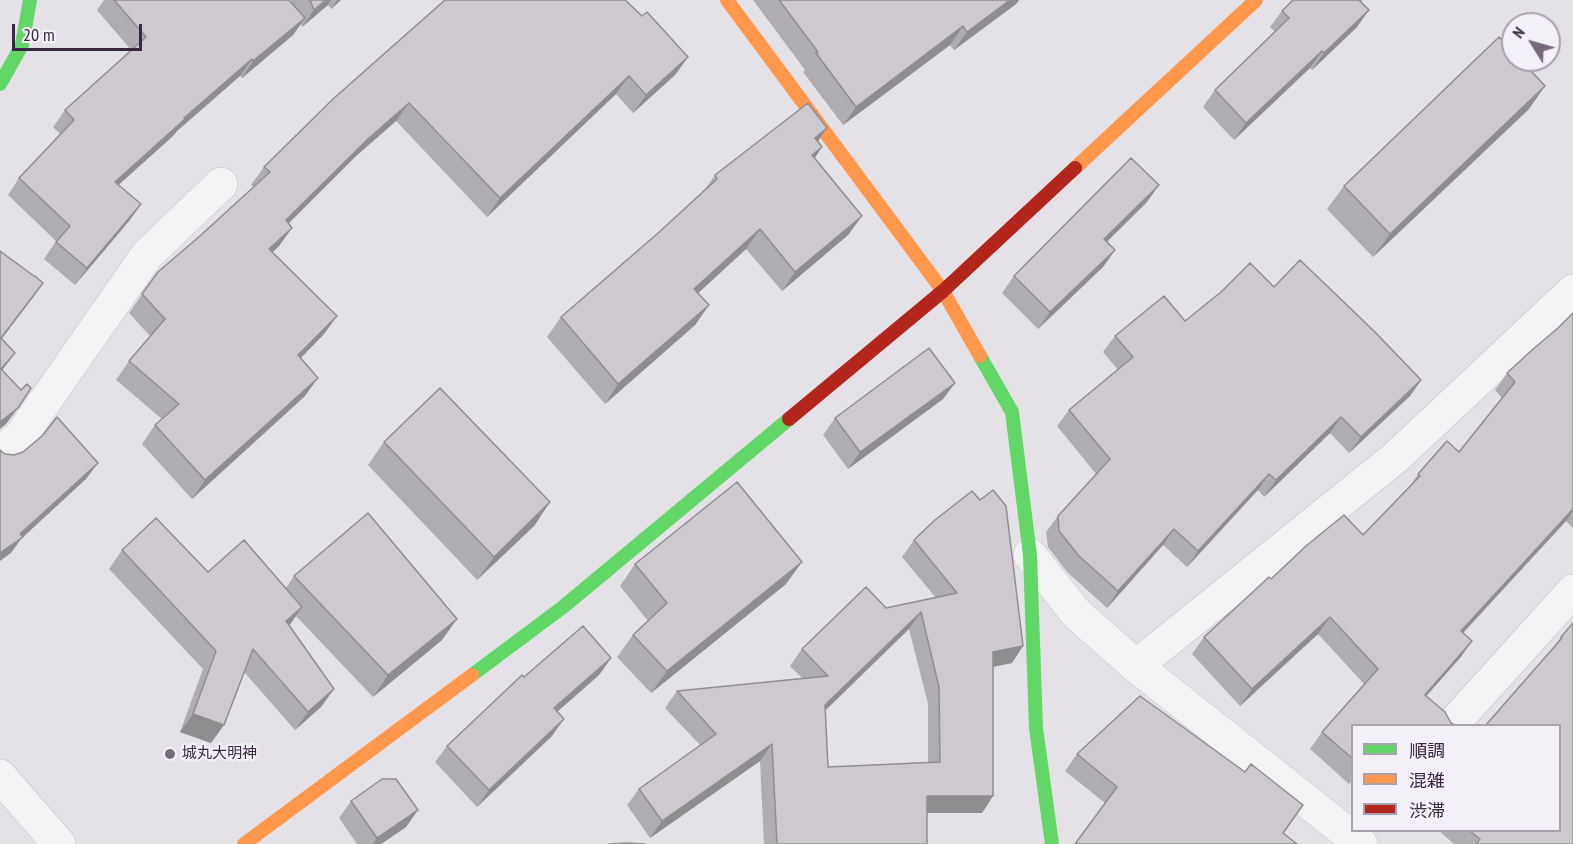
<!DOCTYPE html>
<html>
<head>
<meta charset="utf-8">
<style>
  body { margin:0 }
  #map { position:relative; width:1573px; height:844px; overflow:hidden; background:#e5e2e7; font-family:"PT Sans Narrow","Noto Sans JP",sans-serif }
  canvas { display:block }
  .legend { position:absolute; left:1351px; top:724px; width:210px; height:108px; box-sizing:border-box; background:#f4f0f7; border:2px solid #a9a0ae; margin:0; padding:8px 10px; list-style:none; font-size:18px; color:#392841 }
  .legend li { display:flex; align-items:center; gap:12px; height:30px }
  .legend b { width:30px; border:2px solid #a9a0ae }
  .north { position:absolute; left:1501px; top:12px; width:60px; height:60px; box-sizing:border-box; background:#f4f0f7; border:2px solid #a9a0ae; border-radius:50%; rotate:307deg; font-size:16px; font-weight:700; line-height:24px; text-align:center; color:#392841 }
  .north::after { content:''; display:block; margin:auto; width:21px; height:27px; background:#75697b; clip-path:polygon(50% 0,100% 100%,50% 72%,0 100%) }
  .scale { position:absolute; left:12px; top:24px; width:130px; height:27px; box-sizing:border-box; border:3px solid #392841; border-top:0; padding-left:8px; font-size:18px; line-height:21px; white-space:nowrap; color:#392841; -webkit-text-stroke:4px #f4f0f7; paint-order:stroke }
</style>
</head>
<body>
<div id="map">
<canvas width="1573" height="844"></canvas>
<ul class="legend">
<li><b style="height:8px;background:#63d668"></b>順調</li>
<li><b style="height:8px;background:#ff974d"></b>混雑</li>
<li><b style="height:8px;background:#b3261e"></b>渋滞</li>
</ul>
<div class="north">N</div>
<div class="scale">20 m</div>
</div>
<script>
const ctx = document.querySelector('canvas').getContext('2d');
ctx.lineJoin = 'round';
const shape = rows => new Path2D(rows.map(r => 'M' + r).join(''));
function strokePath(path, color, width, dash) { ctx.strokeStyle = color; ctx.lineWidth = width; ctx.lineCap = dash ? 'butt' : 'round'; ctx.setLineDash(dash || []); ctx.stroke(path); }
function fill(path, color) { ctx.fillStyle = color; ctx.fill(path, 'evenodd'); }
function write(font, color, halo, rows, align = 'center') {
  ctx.font = font + ' "PT Sans Narrow","Noto Sans JP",sans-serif'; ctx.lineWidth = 4.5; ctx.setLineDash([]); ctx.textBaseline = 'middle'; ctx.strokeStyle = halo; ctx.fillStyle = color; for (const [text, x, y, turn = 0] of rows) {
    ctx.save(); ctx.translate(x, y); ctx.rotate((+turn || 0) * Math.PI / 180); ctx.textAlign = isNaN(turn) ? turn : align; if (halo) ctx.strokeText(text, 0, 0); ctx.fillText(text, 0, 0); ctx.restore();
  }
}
const street = shape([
  [0,453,20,437,147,255,221,184],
  [1030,555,1077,614,1136,666,1361,844],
  [1136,666,1396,457,1573,291],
  [1451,726,1573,591],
  [0,776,59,844]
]);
strokePath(street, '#c2bfc5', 34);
strokePath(street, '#f3f2f4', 33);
strokePath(shape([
  [0,84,22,45,30,0],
  [980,356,1012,412,1030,555,1036,728,1052,844],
  [472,675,563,607,789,419]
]), '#63d668', 14);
strokePath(shape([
  [727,0,943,291,980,356],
  [1075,168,1256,0],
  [244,844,472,675]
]), '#ff974d', 14);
strokePath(shape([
  [789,419,943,291,1075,168]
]), '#b3261e', 14);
fill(shape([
  [104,0,289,0,293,5,291,0,341,0,331,9,328,5,302,27,301,24,293,35,242,78,240,76,177,131,173,136,118,185,141,204,129,221,75,285,44,259,56,241,8,195,19,178,60,134,53,127,65,110,131,50,97,10],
  [753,0,1019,0,1016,4,954,50,950,45,843,125,803,72,805,70],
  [1293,0,1363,0,1361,2,1357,27,1312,70,1310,68,1234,140,1203,107,1215,90,1275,32,1270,27,1282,11],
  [642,16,688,57,675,75,633,113,616,94,487,217,396,121,356,156,288,223,279,246,273,252,337,316,324,334,301,358,305,396,192,499,142,444,155,425,162,419,116,380,129,361,150,336,129,313,158,272,201,235,254,187,251,185,264,167,333,99],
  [1529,109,1373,257,1327,209,1344,186],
  [827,128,818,142,815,158,862,216,848,235,782,291,746,249,698,293,709,305,695,325,605,404,547,337,561,317,657,234,703,192,715,175],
  [1147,202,1107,242,1115,250,1103,267,1038,329,1002,293,1014,276],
  [1274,287,1421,380,1410,396,1349,453,1330,433,1264,497,1258,490,1187,567,1163,545,1107,608,1067,572,1048,547,1046,532,1058,516,1096,474,1057,426,1069,410,1118,370,1103,352,1115,336,1185,321],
  [1573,313,1573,528,1566,521,1463,633,1472,641,1460,658,1353,726,1353,779,1349,784,1310,749,1322,732,1364,684,1318,634,1240,706,1192,654,1204,637,1271,579,1363,535,1410,486,1418,474,1459,452,1502,398,1495,390,1507,373,1558,328],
  [955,383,943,399,848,469,823,435,835,418],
  [384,442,550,502,534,526,477,580,368,465],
  [914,540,1023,646,1012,663,993,667,993,796,982,813,927,813,927,844,764,844,760,761,650,838,627,805,639,789,700,745,665,708,677,691,802,678,790,666,802,649,886,608,936,598,902,557],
  [909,629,928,704,928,762,828,767,825,711],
  [122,550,208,572,286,588,294,576,442,640,373,697,296,616,289,626,334,689,321,707,295,730,244,672,224,725,211,743,180,732,203,669,109,569],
  [635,564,786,584,651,693,617,657,633,635,648,621,620,586],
  [1573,623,1573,844,1454,844,1439,831,1560,831,1554,647,1561,637],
  [611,658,599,675,557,712,552,736,477,807,435,762,447,746,524,677],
  [1077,754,1283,833,1105,803,1065,771],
  [351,801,418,810,406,827,381,844,357,844,339,818]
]), '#b0adb2');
fill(shape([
  [326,0,331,0,328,5,302,27,314,10],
  [337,0,341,0,331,9],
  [1010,0,1019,0,1016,4,954,50,967,32],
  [1369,10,1357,27,1312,70,1324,53],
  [305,18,293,35,242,78,253,61],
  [963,26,950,45,843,125,856,107],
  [1322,51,1310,68,1234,140,1246,123],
  [688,57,675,75,633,113,646,95],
  [252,59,240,76,177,131,173,136,103,199,115,182,184,118],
  [629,76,616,94,487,217,500,198],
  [1545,86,1529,109,1373,257,1390,234],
  [409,103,396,121,356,156,273,239,286,220,369,138],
  [827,128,813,148,815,138],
  [822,147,809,167,812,155],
  [1159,185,1147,202,1092,256,1104,239],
  [141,204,129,221,75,285,87,268],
  [862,216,848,235,782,291,795,272],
  [292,228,279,246,256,267,269,249],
  [760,229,746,249,681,309,694,289],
  [1115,250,1103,267,1038,329,1050,312],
  [43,283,31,300,0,341,0,340],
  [709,305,695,325,605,404,618,384],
  [337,316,324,334,285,374,298,355],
  [15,353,0,373,0,370],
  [318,378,305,396,192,499,205,480],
  [1421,380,1410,396,1349,453,1361,437],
  [955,383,943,399,848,469,860,452],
  [18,408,6,424,0,429,0,422],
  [1341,417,1330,433,1264,497,1276,480],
  [98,463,86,479,21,539,11,553,0,561,0,553,20,534],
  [1269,474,1258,490,1187,567,1198,551],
  [550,502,534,526,477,580,494,557],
  [1573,509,1573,511,1566,521,1449,648,1461,631],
  [1174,529,1163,545,1107,608,1118,591],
  [802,562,786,584,651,693,667,671],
  [302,607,289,626,286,621],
  [921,612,909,629,813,722,825,705],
  [1330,617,1318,634,1240,706,1252,689],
  [457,619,442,640,373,697,388,675],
  [1472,641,1460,658,1413,711,1425,695],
  [1023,646,1012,663,981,669,993,652],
  [611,658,599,675,542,725,554,708],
  [334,689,321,707,295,730,308,712],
  [193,714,224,725,211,743,180,732],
  [564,719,552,736,477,807,489,790],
  [772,744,760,761,650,838,662,821],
  [927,796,993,796,982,813,915,813],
  [418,810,406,827,381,844,373,844,377,838]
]), '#908d91');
const building = shape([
  [114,0,289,0,305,18,253,61,252,59,184,118,185,119,115,182,141,204,87,268,56,242,70,226,19,178,74,120,65,110,146,37,114,0],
  [310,0,326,0,314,10,310,0],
  [445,0,625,0,642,16,647,12,688,57,646,95,629,76,500,198,409,103,369,138,286,220,292,228,269,249,337,316,298,355,318,378,205,480,155,425,179,404,129,361,165,319,142,294,158,272,201,235,270,172,264,167,333,99,445,0],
  [779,0,1010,0,967,32,963,26,856,107,816,53,818,52,779,0],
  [1293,0,1359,0,1369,10,1324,53,1322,51,1246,123,1215,90,1289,18,1282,11,1293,0],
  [1499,37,1513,52,1513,60,1521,60,1545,86,1390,234,1344,186,1499,37],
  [808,103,827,128,815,138,822,147,812,155,862,216,795,272,760,229,694,289,709,305,618,384,561,317,657,234,717,179,715,175,808,103],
  [1131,158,1159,185,1104,239,1115,250,1050,312,1014,276,1131,158],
  [0,251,34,276,35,276,43,283,1,338,15,353,1,369,21,390,27,384,31,388,18,408,0,422,0,251],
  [1300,260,1375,332,1421,380,1361,437,1341,417,1276,480,1269,474,1198,551,1174,529,1118,591,1079,556,1059,531,1058,516,1110,459,1069,410,1133,357,1115,336,1164,296,1185,321,1221,292,1250,263,1274,287,1300,260],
  [1573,313,1573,509,1461,631,1472,641,1425,695,1445,712,1451,723,1457,726,1353,726,1353,759,1322,732,1378,669,1330,617,1252,689,1204,637,1269,577,1271,579,1306,546,1344,515,1363,535,1420,476,1418,474,1447,441,1459,452,1515,382,1507,373,1532,350,1558,328,1573,313],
  [929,348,955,383,860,452,835,418,929,348],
  [440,388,550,502,494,557,384,442,440,388],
  [57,417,98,463,20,534,23,537,0,553,0,450,5,454,14,455,23,452,43,435,57,417],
  [737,482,802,562,667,671,633,635,667,603,635,564,737,482],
  [993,490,1006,506,1023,646,993,652,993,796,927,796,927,844,777,844,772,744,662,821,639,789,716,734,677,691,828,676,802,649,866,587,886,608,957,593,914,540,935,520,972,491,980,500,993,490],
  [921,612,939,687,940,762,828,767,825,705,921,612],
  [368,513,457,619,388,675,294,576,368,513],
  [156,518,208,572,244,540,302,607,286,621,334,689,308,712,253,649,224,725,193,714,216,651,122,550,156,518],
  [1573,623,1573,844,1476,844,1480,839,1470,831,1560,831,1560,726,1485,726,1562,638,1561,637,1573,623],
  [583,626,611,658,554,708,564,719,489,790,447,746,522,675,524,677,583,626],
  [1140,696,1245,772,1251,764,1303,805,1283,833,1297,844,1075,844,1117,787,1077,754,1140,696],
  [382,779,396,779,418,810,377,838,351,801,382,779],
  [627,843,645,844,609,844,627,843]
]);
fill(building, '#cdc9cf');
strokePath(building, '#908d91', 1.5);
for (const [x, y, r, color] of [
  [170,754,6,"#75697b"]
]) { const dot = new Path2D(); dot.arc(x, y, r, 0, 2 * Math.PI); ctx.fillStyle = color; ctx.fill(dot); strokePath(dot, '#f4f0f7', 2); }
write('15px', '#392841', '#f4f0f7', [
  ["城丸大明神",182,754]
], 'left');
</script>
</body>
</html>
